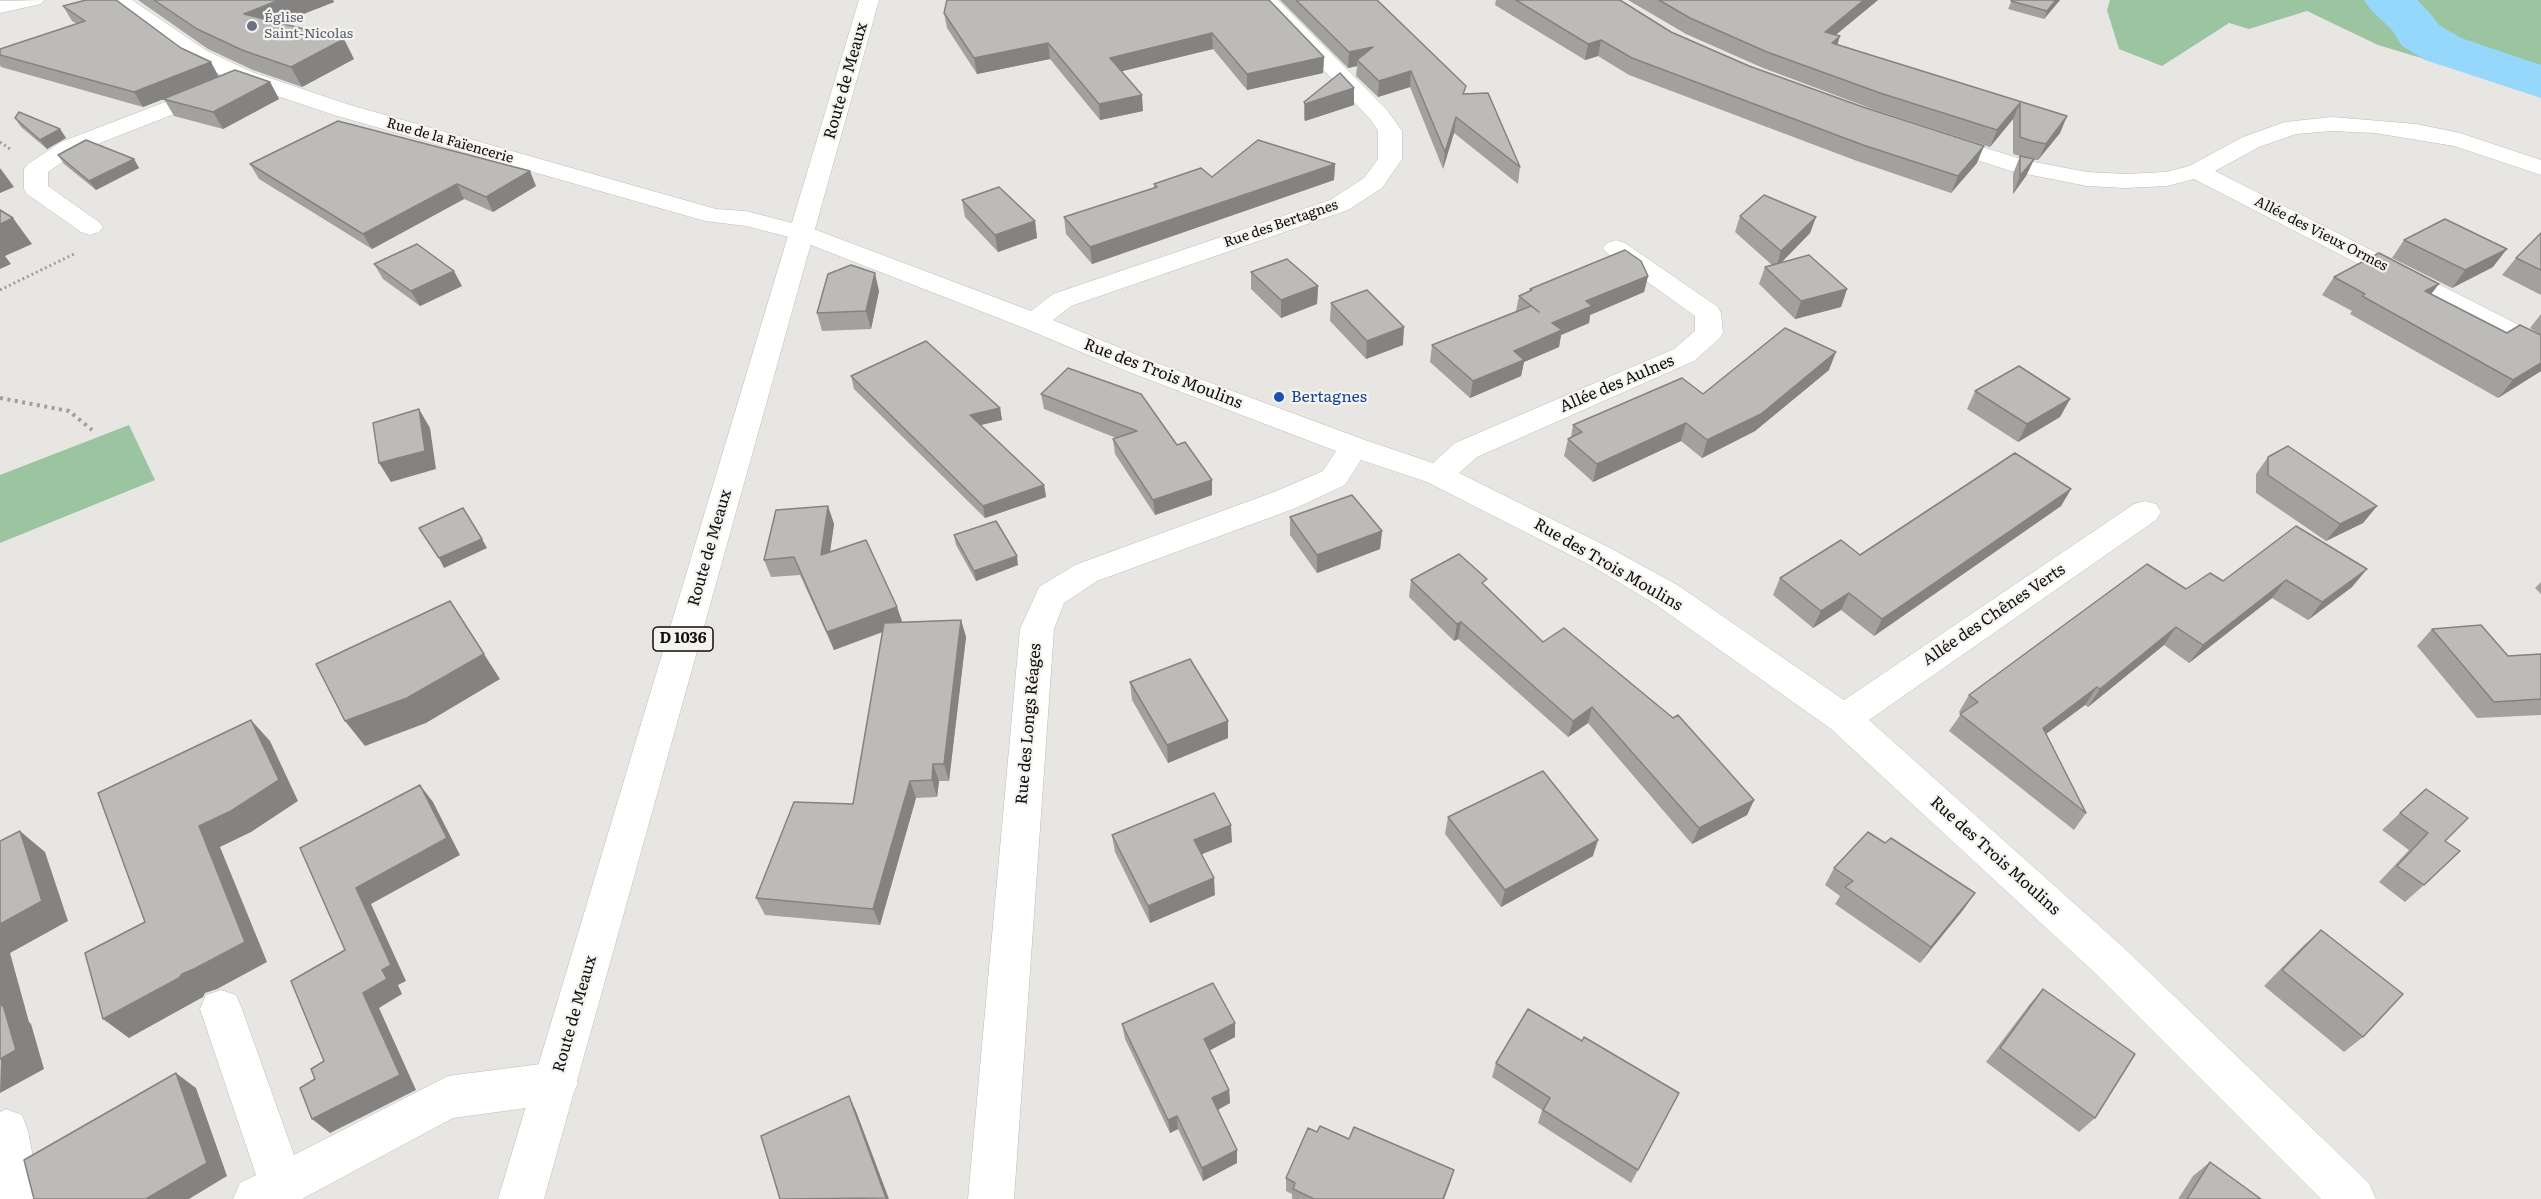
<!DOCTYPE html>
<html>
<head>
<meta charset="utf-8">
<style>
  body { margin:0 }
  canvas { display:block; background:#e8e6e3 }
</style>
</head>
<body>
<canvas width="2541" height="1199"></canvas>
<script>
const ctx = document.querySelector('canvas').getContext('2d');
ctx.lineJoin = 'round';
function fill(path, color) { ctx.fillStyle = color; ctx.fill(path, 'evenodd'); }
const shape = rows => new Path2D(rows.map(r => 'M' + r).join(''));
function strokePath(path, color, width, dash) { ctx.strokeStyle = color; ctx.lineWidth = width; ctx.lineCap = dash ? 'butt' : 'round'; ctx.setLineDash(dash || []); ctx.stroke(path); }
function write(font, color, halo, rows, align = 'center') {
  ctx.font = font + ' Literata,serif'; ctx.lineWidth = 4.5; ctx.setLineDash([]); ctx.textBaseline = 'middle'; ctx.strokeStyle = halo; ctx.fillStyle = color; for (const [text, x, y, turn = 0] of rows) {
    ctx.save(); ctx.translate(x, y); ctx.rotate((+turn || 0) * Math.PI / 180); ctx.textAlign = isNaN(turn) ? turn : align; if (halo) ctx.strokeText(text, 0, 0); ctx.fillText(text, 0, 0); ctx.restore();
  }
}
fill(shape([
  [2110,0,2541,0,2541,94,2378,45,2307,11,2249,29,2229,23,2162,66,2119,49,2107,10],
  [129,425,155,480,0,543,0,475]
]), '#9bc4a0');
fill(shape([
  [2364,0,2417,0,2429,12,2439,25,2461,38,2541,65,2541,98,2425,60,2402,46,2392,30,2371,10,2364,0]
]), '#96d8fc');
const minor = shape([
  [44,0,41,4,0,13,0,1,44,0],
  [109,0,132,0,207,51,252,72,350,105,716,209,746,211,811,228,1031,311,1053,294,1330,200,1364,178,1378,159,1378,131,1371,120,1257,0,1278,0,1387,110,1402,131,1402,159,1382,188,1348,210,1071,306,1053,320,1149,360,1365,440,1433,463,1455,443,1674,349,1695,331,1695,316,1607,253,1603,248,1607,243,1616,240,1625,243,1718,307,1721,313,1723,333,1719,339,1694,361,1477,457,1459,473,1612,549,1679,586,1844,700,2134,504,2145,501,2156,504,2161,512,2156,520,1869,720,2123,947,2369,1183,2376,1199,2321,1199,2095,973,1831,729,1655,604,1590,565,1427,482,1361,460,1345,485,1296,508,1097,581,1064,603,1054,629,1014,1199,968,1199,1020,629,1035,596,1039,587,1075,565,1274,492,1323,471,1336,451,1129,372,1024,328,793,238,746,226,705,221,334,115,236,82,191,61,109,0],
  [212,84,220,86,223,91,220,96,77,152,48,172,48,186,99,222,103,227,99,232,90,235,81,232,27,194,24,189,24,169,28,164,61,142,212,84],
  [2332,117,2416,124,2460,133,2541,160,2541,175,2454,146,2375,133,2332,131,2296,134,2259,147,2215,171,2541,336,2541,356,2531,353,2194,179,2167,186,2125,188,2087,186,2011,171,1930,145,1926,140,1930,135,1938,133,2024,160,2087,172,2125,174,2166,172,2189,166,2243,137,2285,122,2332,117],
  [221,990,236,995,242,1009,294,1155,448,1076,556,1062,571,1068,578,1083,571,1098,556,1104,453,1118,302,1199,233,1199,240,1183,256,1175,200,1009,206,995,221,990],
  [6,1109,22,1115,28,1131,41,1199,0,1199,0,1112,6,1109]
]);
const major = shape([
  [859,0,879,0,544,1199,498,1199,859,0]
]);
strokePath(minor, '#bdbcb9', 1);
strokePath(major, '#bdbcb9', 1);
strokePath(shape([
  [0,142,10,149],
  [0,290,74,254]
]), '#a09e9c', 3, [2, 3]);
strokePath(shape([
  [0,398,69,411,92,430]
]), '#a09e9c', 4, [3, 4.5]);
fill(minor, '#fff');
fill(major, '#fff');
fill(shape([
  [138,0,333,0,334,2,281,23,354,59,302,87,253,70,208,49],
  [1269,0,1324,57,1323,73,1247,90,1213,49,1121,71,1143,111,1100,120,1050,59,977,74,947,28,944,13],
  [1280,0,1377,0,1465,94,1520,167,1518,184,1454,133,1443,169,1410,87,1378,97,1356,76,1357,66,1348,68],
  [1496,0,1620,0,1671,32,1977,163,1951,193,1857,161,1629,75,1598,56,1585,60,1495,5],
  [1628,0,1878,0,1835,35,1837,45,2067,116,2060,133,2038,160,2034,160,2026,176,2013,194,2013,174,2020,156,2013,154,2013,119,1990,147,1875,110,1763,68,1686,34],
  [2012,0,2060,0,2044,19,2008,9],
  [63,6,219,77,270,82,279,99,223,129,174,116,164,99,143,107,1,67,0,65,0,49,77,24,72,21],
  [1304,102,1354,105,1305,121,1304,119],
  [15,118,60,129,66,138,47,149,21,127],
  [58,155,134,159,139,168,96,190,64,164],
  [250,164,536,186,493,212,464,199,372,249,259,179],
  [1335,164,1334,180,1092,264,1066,234,1064,217,1154,188,1154,184,1212,177],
  [962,200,1035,221,1037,238,998,252,965,217],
  [1740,216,1816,217,1810,233,1782,262,1847,289,1841,307,1795,319,1759,284,1765,267,1772,265,1735,232],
  [2541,233,2541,295,2502,275,2516,258],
  [2404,240,2493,267,2452,288,2392,258],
  [374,264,462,286,420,306,383,279],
  [1251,272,1318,286,1317,304,1281,318,1251,289],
  [1648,276,1644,292,1590,315,1589,323,1561,335,1559,347,1524,362,1521,376,1470,398,1430,362,1432,345,1516,311,1519,296,1530,291,1530,289],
  [2334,277,2431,294,2507,333,2541,335,2541,371,2498,398,2350,314,2352,311,2322,295],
  [879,291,871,329,822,331,817,313],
  [1331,303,1403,345,1366,359,1330,321],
  [2541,314,2541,335,2530,328],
  [1829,370,1755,431,1702,458,1681,441,1593,482,1564,456,1568,439,1571,437,1573,425,1703,394],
  [851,376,1000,408,1002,420,981,425,1044,485,1046,497,985,518,854,389],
  [1975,391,2070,399,2060,417,2018,442,1967,409],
  [1041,394,1177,445,1212,495,1155,515,1115,454,1113,439,1116,438,1044,409],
  [2268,457,2377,506,2363,523,2326,541,2256,493,2256,474],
  [2071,489,2061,506,1874,636,1841,610,1813,628,1773,595,1780,578,1860,555],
  [828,506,834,524,830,552,897,607,902,622,961,620,966,637,949,781,939,781,937,797,916,798,880,925,765,915,756,898,853,804,883,632,834,650,800,575,771,577,764,560],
  [1290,517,1382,531,1380,549,1317,573,1290,535],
  [954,535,1018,565,976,581,956,545],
  [2367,569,2352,587,2308,620,2272,598,2189,663,2164,645,2088,707,2085,705,2046,734,2086,813,2074,830,1949,731,1961,714,1959,712,1969,695,2186,589,2223,581],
  [1411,580,1486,586,1543,642,1754,800,1747,815,1692,844,1588,723,1568,737,1458,639,1454,641,1409,597],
  [2541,582,2541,594,2535,588],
  [2432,629,2508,656,2541,654,2541,715,2477,718,2417,646],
  [1130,682,1228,721,1228,738,1168,763,1132,700],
  [2400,813,2445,841,2424,885,2405,902,2379,882,2409,850,2382,830],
  [1448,817,1593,856,1501,907,1445,834],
  [1112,835,1232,842,1202,854,1215,895,1150,923,1115,852],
  [1885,843,1975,893,1963,910,1920,963,1835,904,1840,896,1825,885,1834,868],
  [2321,930,2363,1037,2344,1052,2264,986,2303,946],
  [2043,989,2095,1118,2079,1132,1986,1062,2030,1004],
  [1122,1024,1235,1037,1210,1050,1229,1090,1230,1103,1218,1110,1237,1163,1203,1181,1178,1129,1170,1133,1125,1039],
  [1582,1041,1679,1093,1631,1183,1538,1123,1542,1110,1492,1077,1496,1063],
  [2210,1162,2261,1199,2178,1199,2193,1176],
  [1286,1178,1450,1183,1444,1199,1292,1199,1292,1194,1286,1191]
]), '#a3a19e');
fill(shape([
  [279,0,333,0,334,2,254,33,244,14],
  [1864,0,1878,0,1820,48,1825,32],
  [2056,0,2060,0,2044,19,2047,11],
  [1212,33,1213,49,1111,74,1110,58],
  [1840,36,1835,53,1832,43],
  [344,39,354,59,302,87,291,67],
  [1601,40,1598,56,1585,60,1588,44],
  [1048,43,1050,59,977,74,974,58],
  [1373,47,1357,60,1357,66,1348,68,1349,52],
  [1324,57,1323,73,1247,90,1247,74],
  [211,62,219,77,143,107,134,92],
  [1411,71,1410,87,1378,97,1379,81],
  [270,82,279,99,223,129,213,112],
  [1354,88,1354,105,1305,121,1305,104],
  [1142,95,1143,111,1100,120,1099,104],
  [2020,103,2013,119,1990,147,1997,130],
  [2067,116,2060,133,2038,160,2046,144],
  [1456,117,1454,133,1443,169,1445,152],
  [60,129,66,138,47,149,40,140],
  [1984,146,1977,163,1951,193,1958,176],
  [134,159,139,168,96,190,89,181],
  [2034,159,2026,176,2013,194,2020,176],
  [1335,164,1334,180,1092,264,1090,247],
  [0,168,14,187,0,193],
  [530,171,536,186,493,212,486,197],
  [457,184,464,199,372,249,363,234],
  [1816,217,1810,233,1776,268,1781,251],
  [13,218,32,244,5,256,11,264,0,269,0,224],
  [1035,221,1037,238,998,252,995,235],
  [2507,249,2493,267,2452,288,2465,270],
  [454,271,462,286,420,306,411,291],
  [875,273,879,291,871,329,866,311],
  [1648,276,1644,292,1590,315,1589,323,1561,335,1559,347,1524,362,1521,376,1470,398,1473,381,1552,323,1586,301],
  [2439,284,2426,301,2425,291],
  [1318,286,1317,304,1281,318,1281,300],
  [1847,289,1841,307,1795,319,1801,301],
  [1404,327,1403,345,1366,359,1367,341],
  [1836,352,1829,370,1755,431,1702,458,1707,440],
  [2541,363,2541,371,2498,398,2513,380],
  [2070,399,2060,417,2018,442,2027,424],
  [1000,408,1002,420,972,427,970,415],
  [419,409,430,428,436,469,391,482,379,463],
  [1686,423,1681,441,1593,482,1597,464],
  [1212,480,1212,495,1155,515,1153,500],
  [1044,485,1046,497,985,518,983,506],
  [2071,489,2061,506,1874,636,1882,619],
  [828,506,834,524,827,573,821,555],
  [2377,506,2363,523,2326,541,2340,524],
  [1382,531,1380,549,1317,573,1317,555],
  [482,539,487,548,444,568,439,558],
  [1017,556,1018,565,976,581,974,571],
  [2367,569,2352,587,2308,620,2322,602],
  [2286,580,2272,598,2189,663,2203,645],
  [1849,593,1841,610,1813,628,1821,611],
  [450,601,500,679,426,723,365,746,345,721],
  [897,607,903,624,834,650,827,632],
  [961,620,966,637,949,781,944,764],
  [1461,622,1458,639,1454,641,1457,624],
  [2176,627,2164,645,2088,707,2100,689],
  [2097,687,2085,705,2031,745,2043,728],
  [1592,707,1588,723,1568,737,1573,721],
  [251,720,270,741,298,801,251,832,220,847,267,962,217,989,205,993,203,997,129,1038,103,1019,182,974,199,826],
  [1228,721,1228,738,1168,763,1167,745],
  [933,764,939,781,937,797,932,780],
  [910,781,916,798,880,925,873,909],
  [420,785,433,802,460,855,371,904,406,981,398,985,402,994,379,1008,416,1090,330,1133,312,1119,363,993,382,970,356,888],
  [1754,800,1747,815,1692,844,1699,828],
  [1231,825,1232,842,1195,857,1194,840],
  [20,831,45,852,68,921,10,953,29,1022,31,1024,44,1069,0,1093,2,1006,0,999,0,924],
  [1598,840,1593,856,1501,907,1505,890],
  [1214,878,1215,895,1150,923,1148,906],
  [1975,893,1963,910,1920,963,1931,947],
  [1235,1023,1235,1037,1205,1053,1204,1039],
  [176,1073,196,1088,227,1176,189,1199,146,1199],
  [1229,1090,1230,1103,1213,1112,1212,1098],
  [849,1096,856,1111,889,1199,885,1199],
  [1177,1116,1178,1129,1170,1133,1168,1120],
  [1237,1150,1237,1163,1203,1181,1202,1168],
  [1454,1170,1450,1183,1444,1199,1443,1199]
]), '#848381');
const building = shape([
  [86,0,116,0,181,48,211,62,134,92,0,55,0,49,85,21,63,6,86,0],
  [154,0,279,0,244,14,344,39,291,67,242,50,197,29,154,0],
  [947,0,1269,0,1324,57,1247,74,1212,33,1110,58,1142,95,1099,104,1048,43,974,58,944,13,947,0],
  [1296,0,1377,0,1466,86,1463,94,1488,93,1520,167,1456,117,1445,152,1411,71,1379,81,1357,60,1373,47,1349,52,1296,0],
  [1516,0,1620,0,1671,32,1749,66,1863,107,1984,146,1958,176,1863,145,1632,58,1601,40,1588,44,1516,0],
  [1659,0,1864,0,1825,32,1840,36,1832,43,2067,116,2046,144,2032,141,2020,137,2020,103,1997,130,1880,93,1767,52,1690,18,1659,0],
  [2012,0,2056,0,2047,11,2011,1,2012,0],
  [235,70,270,82,213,112,163,99,235,70],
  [1340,73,1354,88,1305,104,1304,102,1340,73],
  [19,112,60,129,40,140,15,118,19,112],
  [338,121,530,171,486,197,457,184,363,234,250,164,338,121],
  [86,140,134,159,89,181,58,155,86,140],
  [1258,140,1335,164,1090,247,1064,217,1157,187,1154,184,1201,168,1212,177,1258,140],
  [2020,156,2034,159,2020,176,2020,156],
  [999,187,1035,221,995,235,962,200,999,187],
  [1764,195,1816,217,1781,251,1740,216,1764,195],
  [0,210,13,218,0,224,0,210],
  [2445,219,2507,249,2465,270,2404,240,2445,219],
  [2541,233,2541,270,2516,258,2541,233],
  [417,244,454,271,411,291,374,264,417,244],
  [1625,250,1641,261,1648,276,1586,301,1592,306,1552,323,1562,330,1514,351,1524,360,1473,381,1432,345,1531,306,1539,312,1519,296,1532,290,1530,289,1625,250],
  [2379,253,2439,284,2425,291,2507,333,2520,325,2541,335,2541,363,2513,380,2362,296,2365,294,2334,277,2379,253],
  [1809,255,1847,289,1801,301,1765,267,1809,255],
  [1287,259,1318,286,1281,300,1251,272,1287,259],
  [851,265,875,273,866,311,817,313,828,274,851,265],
  [1367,290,1404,327,1367,341,1331,303,1367,290],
  [1785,328,1836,352,1761,414,1707,440,1686,423,1597,464,1568,439,1582,432,1573,425,1682,378,1703,394,1785,328],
  [926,341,1000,408,970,415,1044,485,983,506,851,376,926,341],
  [2019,366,2070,399,2027,424,1975,391,2019,366],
  [1068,368,1141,394,1177,445,1185,442,1212,480,1153,500,1113,439,1137,431,1041,394,1068,368],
  [419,409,425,451,379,463,373,423,419,409],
  [2288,446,2377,506,2340,524,2268,475,2268,457,2288,446],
  [2015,453,2071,489,1882,619,1849,593,1821,611,1780,578,1841,540,1860,555,2015,453],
  [1352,495,1382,531,1317,555,1290,517,1352,495],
  [828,506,821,555,866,540,897,607,827,632,794,557,764,560,776,510,828,506],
  [463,508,482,539,439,558,419,528,463,508],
  [996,521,1017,556,974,571,954,535,996,521],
  [2296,526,2367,569,2322,602,2286,580,2203,645,2176,627,2100,689,2097,687,2043,728,2086,813,1960,714,1978,702,1969,695,2147,564,2186,589,2210,573,2223,581,2296,526],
  [1459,554,1487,579,1482,583,1543,642,1564,628,1673,718,1678,715,1754,800,1699,828,1592,707,1573,721,1461,622,1457,624,1411,580,1459,554],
  [450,601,484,654,407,698,345,721,316,664,450,601],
  [961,620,944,764,933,764,932,780,910,781,873,909,756,898,794,802,853,804,884,623,961,620],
  [2481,625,2508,656,2541,654,2541,699,2494,702,2432,629,2481,625],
  [1190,659,1228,721,1167,745,1130,682,1190,659],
  [251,720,279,780,231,811,199,826,245,942,194,969,182,974,179,978,103,1019,85,953,145,922,98,793,251,720],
  [1543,771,1598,840,1505,890,1448,817,1543,771],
  [420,785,447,838,356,888,391,965,382,970,387,979,363,993,400,1075,312,1119,300,1088,315,1079,311,1069,324,1061,291,981,345,950,300,848,420,785],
  [2426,789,2468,818,2445,841,2460,851,2424,885,2397,866,2428,833,2400,813,2426,789],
  [1214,793,1231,825,1194,840,1214,878,1148,906,1112,835,1214,793],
  [20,831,42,901,0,924,0,841,20,831],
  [1868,832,1885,843,1891,838,1975,893,1931,947,1845,887,1853,881,1834,868,1868,832],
  [2321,930,2403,994,2363,1037,2282,970,2321,930],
  [1213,983,1235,1023,1204,1039,1229,1090,1212,1098,1237,1150,1202,1168,1177,1116,1168,1120,1122,1024,1213,983],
  [2043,989,2135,1054,2095,1118,2000,1048,2043,989],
  [0,999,2,1006,3,1005,16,1050,0,1059,0,999],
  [1528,1009,1582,1041,1584,1037,1679,1093,1638,1170,1543,1110,1550,1098,1496,1063,1528,1009],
  [176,1073,207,1163,146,1199,34,1199,24,1160,176,1073],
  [849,1096,886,1198,780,1199,761,1136,849,1096],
  [1320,1126,1349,1139,1354,1127,1454,1170,1443,1199,1314,1199,1293,1189,1295,1183,1286,1178,1308,1128,1317,1132,1320,1126],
  [2210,1162,2261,1199,2187,1199,2210,1162]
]);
fill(building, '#bdbbb8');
strokePath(building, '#848381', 1.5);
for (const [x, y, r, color] of [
  [252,26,6,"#6b7280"],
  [1279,397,6,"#1a4fb4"]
]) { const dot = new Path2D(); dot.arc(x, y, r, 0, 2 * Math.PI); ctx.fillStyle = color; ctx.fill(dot); strokePath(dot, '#f5f3f0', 2); }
write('14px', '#5b616d', '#f5f3f0', [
  ["Église",264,18],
  ["Saint-Nicolas",264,34]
], 'left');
write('14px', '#0f0e0d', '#f5f3f0', [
  ["Rue de la Faïencerie",450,141,16],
  ["Rue des Bertagnes",1281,224,-19],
  ["Allée des Vieux Ormes",2321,234,27]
]);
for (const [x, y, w] of [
  [683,639,60]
]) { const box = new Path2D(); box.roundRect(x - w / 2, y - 12, w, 24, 4.5); ctx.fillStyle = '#f5f3f0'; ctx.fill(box); strokePath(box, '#0f0e0d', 1.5); }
write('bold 15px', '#0f0e0d', null, [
  ["D 1036",683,639]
]);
write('16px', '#0f0e0d', '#f5f3f0', [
  ["Route de Meaux",846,81,-74],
  ["Rue des Trois Moulins",1163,374,21],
  ["Allée des Aulnes",1617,384,-23],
  ["Route de Meaux",710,548,-74],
  ["Rue des Trois Moulins",1608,565,30],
  ["Allée des Chênes Verts",1994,615,-34],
  ["Rue des Longs Réages",1029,724,-85],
  ["Rue des Trois Moulins",1995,856,42],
  ["Route de Meaux",575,1014,-74]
]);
write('16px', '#164399', '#f5f3f0', [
  ["Bertagnes",1291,397]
], 'left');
</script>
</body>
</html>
